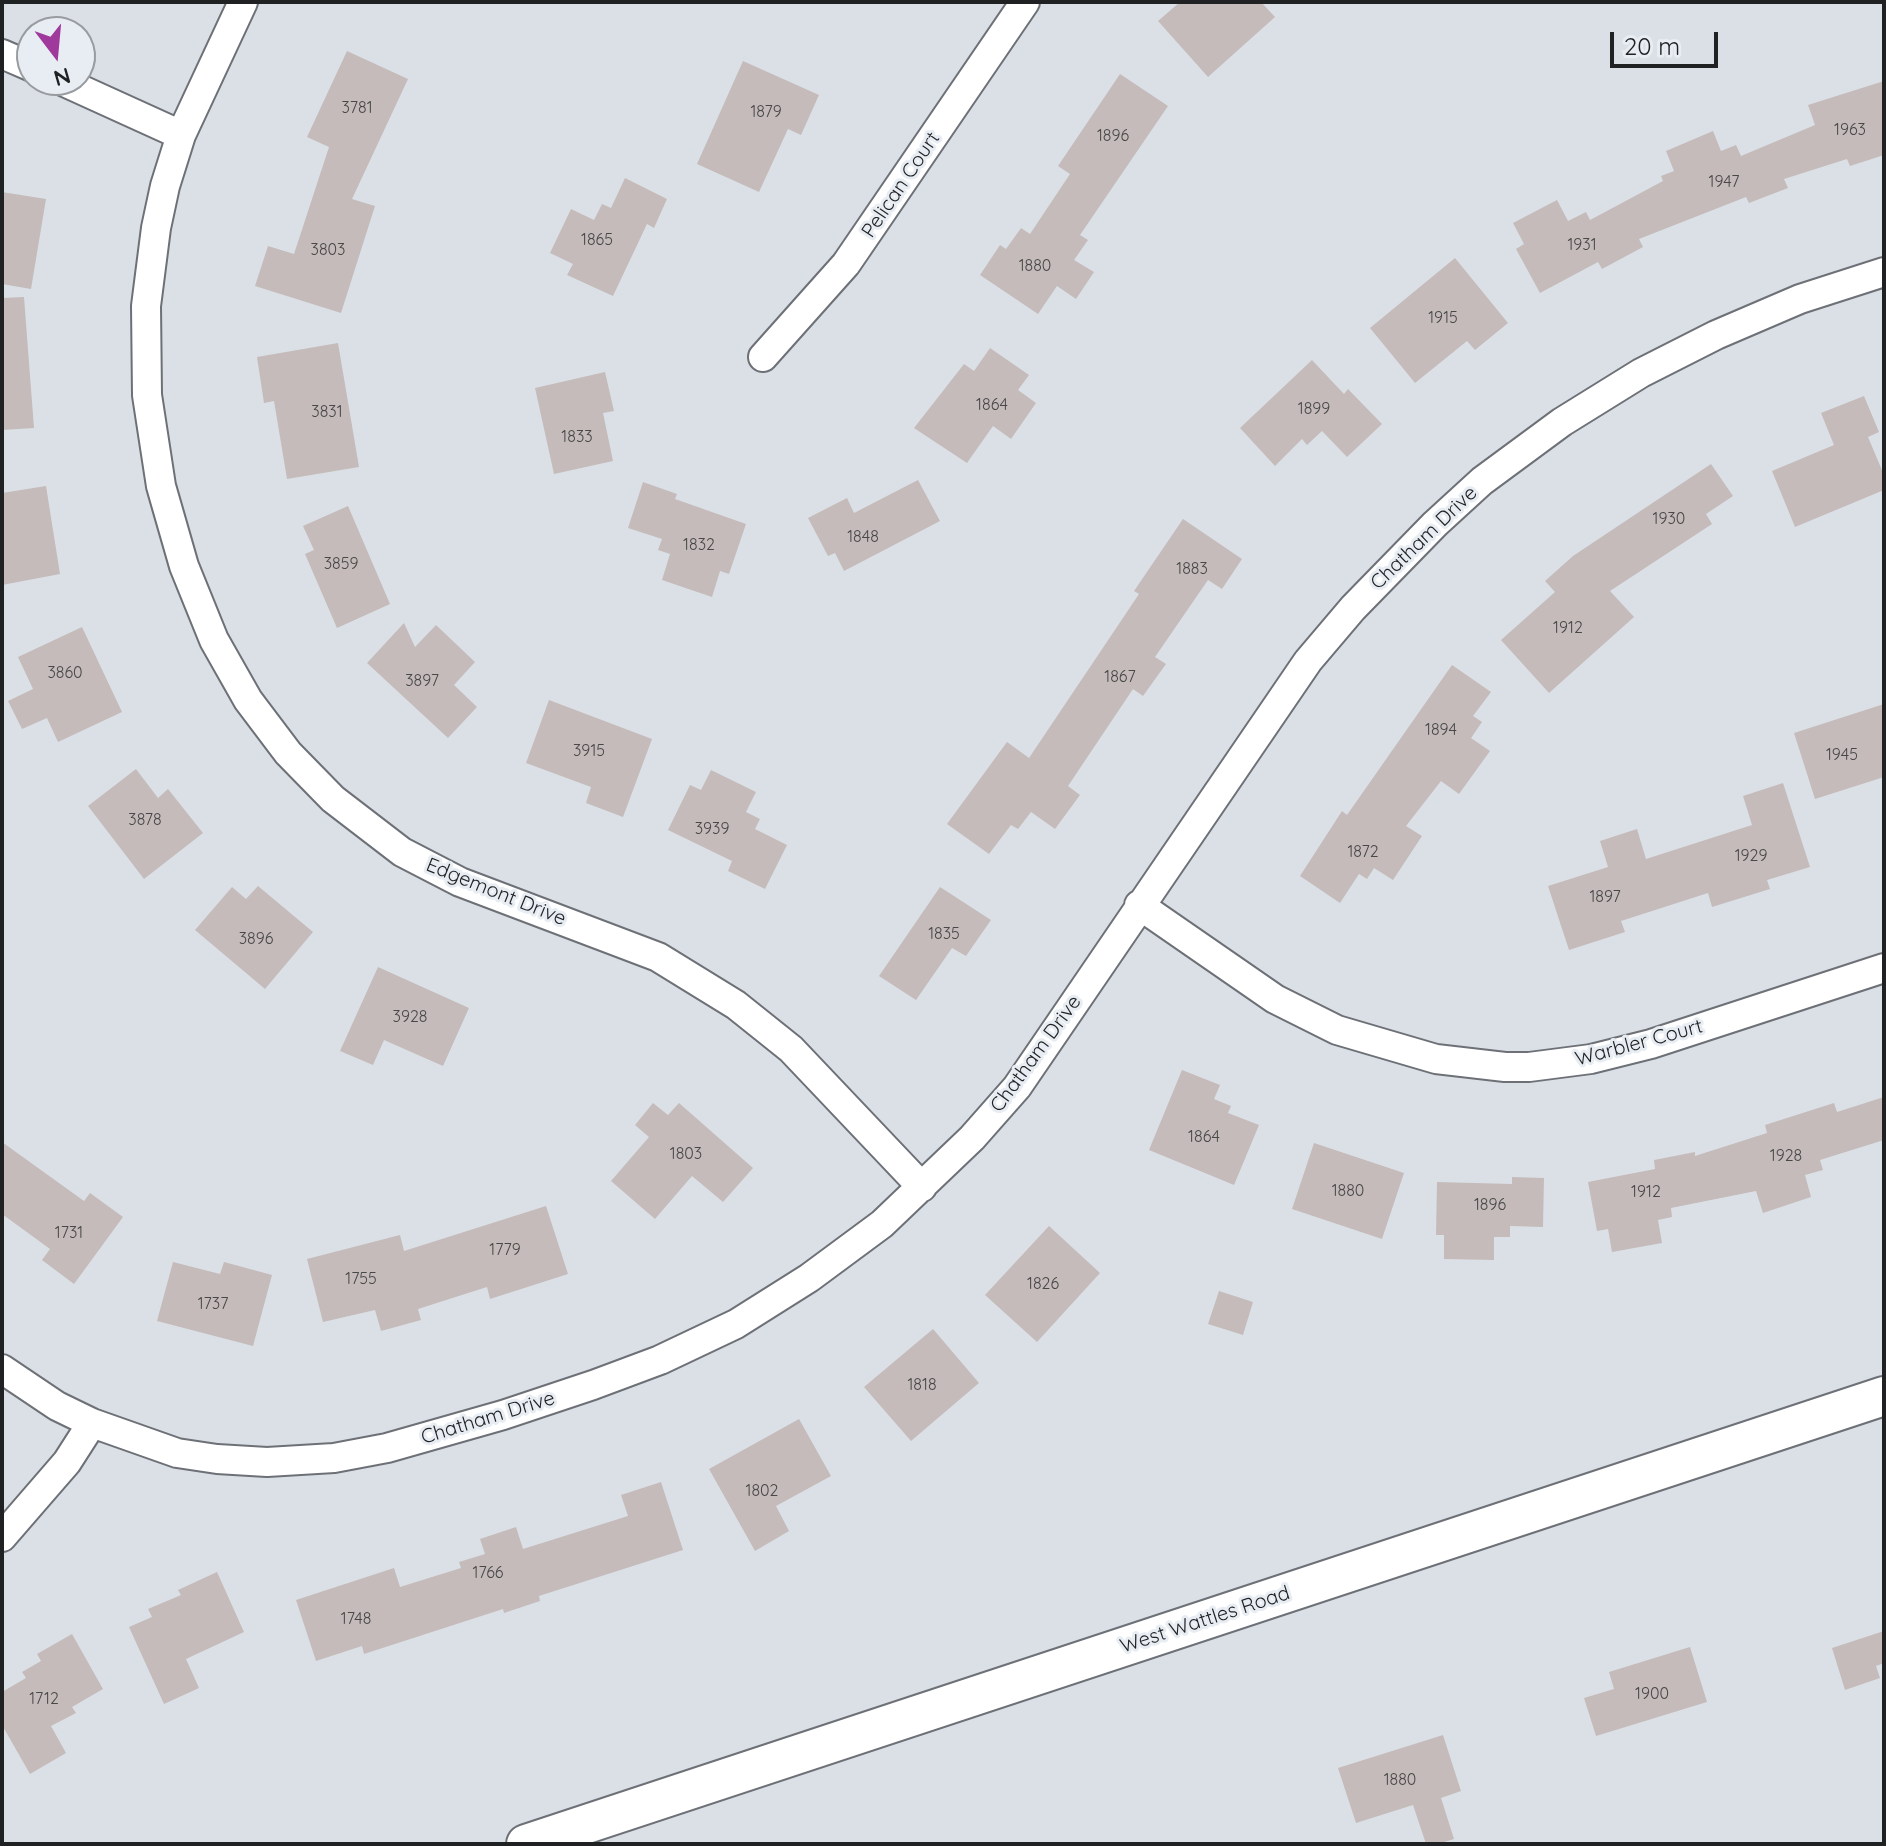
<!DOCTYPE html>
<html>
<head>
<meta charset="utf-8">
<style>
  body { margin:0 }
  #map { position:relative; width:1886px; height:1846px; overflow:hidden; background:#dbe0e6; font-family:Quicksand,sans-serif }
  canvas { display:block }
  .frame { position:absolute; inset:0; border:4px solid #1f2123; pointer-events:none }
  .north { position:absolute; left:16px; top:16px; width:80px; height:80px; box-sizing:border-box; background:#e8edf3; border:2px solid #989ba0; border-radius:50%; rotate:164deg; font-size:22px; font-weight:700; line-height:32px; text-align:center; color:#1f2123 }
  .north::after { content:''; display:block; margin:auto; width:28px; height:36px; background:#a0399c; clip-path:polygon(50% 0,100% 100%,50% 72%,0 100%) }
  .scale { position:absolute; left:1610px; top:32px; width:108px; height:36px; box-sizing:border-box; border:4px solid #1f2123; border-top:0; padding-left:10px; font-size:24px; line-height:28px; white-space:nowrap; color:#1f2123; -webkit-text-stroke:6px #e8edf3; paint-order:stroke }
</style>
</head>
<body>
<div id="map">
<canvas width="1886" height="1846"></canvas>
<div class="frame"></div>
<div class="north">N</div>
<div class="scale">20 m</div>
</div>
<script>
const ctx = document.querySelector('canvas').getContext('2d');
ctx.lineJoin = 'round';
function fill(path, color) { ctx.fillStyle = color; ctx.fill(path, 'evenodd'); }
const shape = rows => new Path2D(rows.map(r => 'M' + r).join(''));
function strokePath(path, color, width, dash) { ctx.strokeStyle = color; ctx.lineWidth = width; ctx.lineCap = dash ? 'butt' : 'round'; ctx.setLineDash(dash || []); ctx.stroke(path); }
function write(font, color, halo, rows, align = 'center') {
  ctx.font = font + ' Quicksand,sans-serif'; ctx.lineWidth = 6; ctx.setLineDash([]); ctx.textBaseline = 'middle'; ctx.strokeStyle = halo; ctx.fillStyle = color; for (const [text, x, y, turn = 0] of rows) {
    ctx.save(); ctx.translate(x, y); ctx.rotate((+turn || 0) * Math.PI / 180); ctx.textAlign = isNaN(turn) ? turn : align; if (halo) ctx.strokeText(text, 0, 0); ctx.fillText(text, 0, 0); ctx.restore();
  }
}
fill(shape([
  [1180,2,1261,2,1275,17,1208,77,1158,21],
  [347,51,408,79,352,199,375,206,341,313,255,286,268,246,294,254,329,147,307,137],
  [743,61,819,95,801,135,788,129,759,192,697,164],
  [1120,74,1168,106,1080,235,1088,240,1074,260,1094,272,1076,299,1057,286,1038,314,980,275,1000,245,1006,249,1021,228,1030,234,1070,174,1058,166],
  [1884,81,1884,155,1850,166,1847,159,1784,179,1788,188,1749,203,1746,197,1639,239,1643,247,1602,269,1598,262,1540,293,1516,249,1524,244,1513,223,1557,200,1568,221,1586,212,1590,220,1663,181,1661,176,1674,171,1666,151,1713,131,1721,151,1736,145,1741,156,1815,125,1808,105],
  [625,178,667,199,654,228,647,224,613,296,567,275,573,264,550,253,571,209,594,220,602,204,611,208],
  [2,192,46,199,31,289,2,284],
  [1455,258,1508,323,1475,350,1467,341,1415,383,1370,328],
  [24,297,34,428,2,430,2,298],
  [338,343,359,467,287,479,274,401,264,403,257,357],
  [990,348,1029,375,1018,390,1036,403,1011,439,993,426,967,463,914,428,964,364,974,371],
  [1312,360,1344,394,1348,389,1382,424,1347,457,1322,431,1307,445,1302,439,1275,466,1240,428],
  [605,372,614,411,603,413,613,461,554,474,535,388],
  [1864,396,1879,432,1868,437,1884,475,1884,490,1795,527,1772,471,1834,445,1821,413],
  [1711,464,1733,496,1706,514,1712,524,1610,591,1634,617,1549,693,1501,640,1555,592,1545,581,1573,556],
  [918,480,940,521,844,571,835,553,828,556,808,518,847,498,854,513],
  [643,482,677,494,675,499,746,524,729,574,720,571,712,597,662,580,670,554,658,550,662,539,628,528],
  [46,486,60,574,2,585,2,493],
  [348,506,390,604,337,628,305,554,314,550,303,526],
  [1183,519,1242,559,1222,589,1208,580,1155,657,1166,664,1143,696,1133,689,1068,786,1080,795,1055,829,1031,812,1018,829,1011,825,989,854,947,824,1007,742,1029,758,1139,594,1134,591],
  [404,623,415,647,436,625,475,662,454,685,477,707,448,738,367,663],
  [82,627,122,712,58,742,47,718,22,729,8,701,33,689,18,657],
  [1452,665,1491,692,1473,716,1482,722,1471,738,1490,751,1459,794,1441,781,1406,826,1422,836,1393,880,1374,868,1367,879,1359,874,1340,903,1300,876,1342,811,1347,815],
  [549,700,652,739,623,817,586,803,591,787,526,763],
  [1884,704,1884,777,1815,799,1794,733],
  [136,769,158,798,168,789,203,833,144,879,88,806],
  [711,770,756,792,746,812,760,819,755,829,787,845,765,889,728,871,732,861,668,830,690,785,701,790],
  [1783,783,1810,867,1767,880,1770,889,1712,907,1708,893,1621,921,1625,932,1569,950,1548,886,1608,867,1600,841,1637,829,1646,859,1752,825,1743,796],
  [258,886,313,932,265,989,195,930,232,887,246,899],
  [940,887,991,920,966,956,952,948,916,1000,879,976],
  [378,967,469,1008,443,1066,384,1040,373,1065,340,1051],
  [1182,1070,1220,1085,1214,1099,1231,1106,1228,1113,1259,1125,1234,1185,1149,1150],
  [1884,1097,1884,1140,1820,1160,1823,1170,1805,1175,1811,1197,1763,1213,1756,1191,1671,1208,1672,1217,1658,1220,1662,1243,1612,1252,1608,1229,1597,1231,1588,1182,1655,1169,1654,1160,1695,1152,1695,1156,1767,1133,1765,1125,1834,1103,1837,1112],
  [653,1103,668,1115,679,1103,753,1168,723,1202,692,1176,655,1219,611,1181,649,1137,635,1125],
  [2,1142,84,1201,90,1193,123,1217,74,1284,42,1260,50,1249,2,1214],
  [1314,1143,1404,1173,1382,1239,1292,1209],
  [1512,1177,1544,1178,1543,1227,1510,1226,1510,1237,1494,1237,1494,1260,1444,1259,1444,1235,1436,1235,1437,1182,1512,1184],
  [546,1206,568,1274,490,1299,487,1287,418,1309,421,1320,381,1331,375,1310,323,1322,307,1259,400,1235,404,1251],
  [1049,1226,1100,1273,1037,1342,985,1295],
  [173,1262,220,1274,224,1262,272,1275,253,1346,157,1321],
  [1219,1291,1253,1302,1243,1335,1208,1324],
  [933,1329,979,1383,911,1441,864,1387],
  [799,1419,831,1476,776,1506,789,1531,755,1551,709,1469],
  [661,1482,683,1550,539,1596,540,1601,504,1613,503,1609,364,1654,362,1646,316,1661,296,1600,394,1568,400,1587,461,1568,459,1562,485,1554,480,1539,516,1527,523,1549,628,1516,621,1495],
  [217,1572,244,1632,186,1659,199,1688,164,1704,129,1627,152,1617,148,1609,181,1595,178,1590],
  [1884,1631,1884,1663,1876,1666,1880,1678,1845,1690,1832,1648],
  [72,1634,103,1689,72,1707,76,1713,51,1726,66,1753,30,1774,2,1725,2,1692,26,1678,22,1672,41,1661,37,1654],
  [1690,1647,1707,1702,1596,1736,1584,1698,1614,1689,1609,1672],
  [1443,1735,1461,1791,1441,1798,1454,1839,1438,1844,1426,1844,1413,1805,1356,1823,1338,1768]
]), '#c4bbba');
const street = shape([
  [243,2,181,135,165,186,156,228,146,306,147,395,161,486,184,566,214,640,248,700,288,753,333,799,402,852,460,882,658,957,736,1005,791,1049,922,1187],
  [2,54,32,67],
  [60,80,181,135],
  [763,357,846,264,1025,2],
  [1139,905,1275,999,1337,1030,1436,1059,1505,1067,1529,1067,1591,1059,1651,1044,1884,968],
  [2,1369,57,1406,92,1423,177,1453,217,1459,267,1462,334,1458,387,1448,503,1415,593,1385,660,1360,736,1324,809,1278,882,1224,972,1138,1017,1087,1308,661,1353,608,1435,524,1482,481,1562,422,1641,373,1716,335,1800,299,1884,272],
  [2,1537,67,1462,92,1423]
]);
const secondary = shape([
  [526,1844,1884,1396]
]);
strokePath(street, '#6d7177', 32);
strokePath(secondary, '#6d7177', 42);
strokePath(street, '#fff', 28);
strokePath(secondary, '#fff', 38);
write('16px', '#484849', null, [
  ["3781",357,108],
  ["1879",766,112],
  ["1963",1850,130],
  ["1896",1113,136],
  ["1947",1724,182],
  ["1865",597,240],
  ["1931",1582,245],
  ["3803",328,250],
  ["1880",1035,266],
  ["1915",1443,318],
  ["1864",992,405],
  ["1899",1314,409],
  ["3831",327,412],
  ["1833",577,437],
  ["1930",1669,519],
  ["1848",863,537],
  ["1832",699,545],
  ["3859",341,564],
  ["1883",1192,569],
  ["1912",1568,628],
  ["3860",65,673],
  ["1867",1120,677],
  ["3897",422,681],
  ["1894",1441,730],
  ["3915",589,751],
  ["1945",1842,755],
  ["3878",145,820],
  ["3939",712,829],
  ["1872",1363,852],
  ["1929",1751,856],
  ["1897",1605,897],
  ["1835",944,934],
  ["3896",256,939],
  ["3928",410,1017],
  ["1864",1204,1137],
  ["1803",686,1154],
  ["1928",1786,1156],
  ["1880",1348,1191],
  ["1912",1646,1192],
  ["1896",1490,1205],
  ["1731",69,1233],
  ["1779",505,1250],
  ["1755",361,1279],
  ["1826",1043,1284],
  ["1737",213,1304],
  ["1818",922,1385],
  ["1802",762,1491],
  ["1766",488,1573],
  ["1748",356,1619],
  ["1900",1652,1694],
  ["1712",44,1699],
  ["1880",1400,1780]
]);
write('20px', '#1f2123', '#e8edf3', [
  ["Pelican Court",901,185,-56],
  ["Chatham Drive",1424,538,-44],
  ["Edgemont Drive",496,892,22],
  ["Warbler Court",1639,1043,-15],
  ["Chatham Drive",1036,1054,-54],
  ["Chatham Drive",488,1418,-17],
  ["West Wattles Road",1205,1620,-18]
]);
</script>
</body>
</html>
